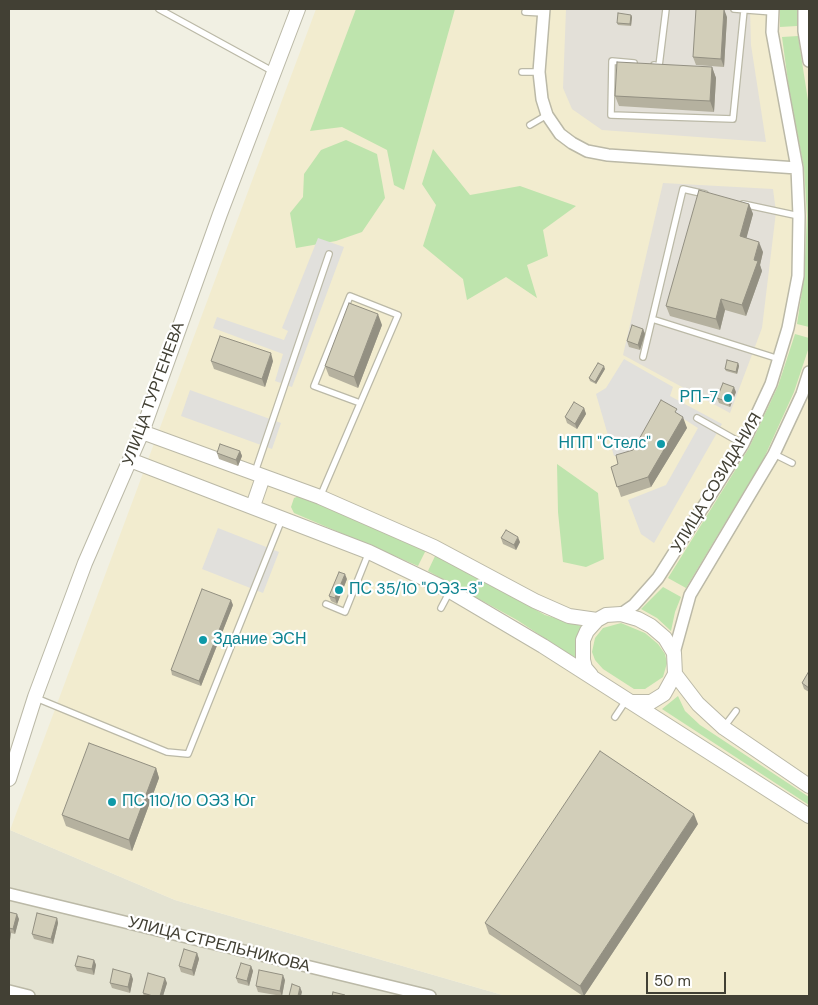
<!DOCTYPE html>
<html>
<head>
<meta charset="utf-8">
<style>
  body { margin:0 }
  #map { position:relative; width:818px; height:1005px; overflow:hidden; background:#f1f0e3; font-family:"DM Sans",sans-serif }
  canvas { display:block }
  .frame { position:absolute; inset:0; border:10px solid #424034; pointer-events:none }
  .scale { position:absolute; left:646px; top:972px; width:80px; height:22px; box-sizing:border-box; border:2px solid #424034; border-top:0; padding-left:6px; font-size:15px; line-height:18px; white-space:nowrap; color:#424034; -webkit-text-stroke:4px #fff; paint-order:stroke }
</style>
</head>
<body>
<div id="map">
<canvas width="818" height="1005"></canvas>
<div class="frame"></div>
<div class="scale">50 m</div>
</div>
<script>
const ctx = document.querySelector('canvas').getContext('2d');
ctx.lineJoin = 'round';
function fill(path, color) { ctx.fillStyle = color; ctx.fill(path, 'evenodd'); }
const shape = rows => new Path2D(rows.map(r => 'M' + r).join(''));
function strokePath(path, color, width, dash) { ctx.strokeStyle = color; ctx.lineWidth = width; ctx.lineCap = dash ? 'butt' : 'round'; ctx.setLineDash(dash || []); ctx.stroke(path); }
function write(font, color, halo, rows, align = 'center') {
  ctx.font = font + ' "DM Sans",sans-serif'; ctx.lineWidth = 4.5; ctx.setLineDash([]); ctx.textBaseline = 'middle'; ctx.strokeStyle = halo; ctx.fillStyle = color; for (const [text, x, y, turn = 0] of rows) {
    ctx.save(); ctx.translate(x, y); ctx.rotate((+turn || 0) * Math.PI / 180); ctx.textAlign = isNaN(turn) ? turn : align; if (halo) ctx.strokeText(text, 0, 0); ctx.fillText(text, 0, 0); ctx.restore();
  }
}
fill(shape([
  [10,830,175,900,506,996,9,996]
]), '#e4e3d2');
fill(shape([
  [316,9,809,9,809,996,506,996,175,900,10,830]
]), '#f2eccf');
fill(shape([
  [566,9,750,9,751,45,766,142,602,130,572,109,563,88],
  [663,183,773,189,776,212,762,328,730,413,623,355]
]), '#e3e0d8');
fill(shape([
  [356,9,455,9,404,190,394,185,387,150,342,127,310,131],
  [780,9,797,9,797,26,780,27],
  [798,36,809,107,809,327,797,324,804,278,807,216,804,168,789,89,782,37],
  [346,140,377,154,385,198,362,232,336,241,296,248,290,213,303,197,304,174,321,150],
  [433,149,470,195,520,186,576,206,543,230,548,256,527,265,537,298,506,277,467,300,463,279,423,246,436,205,422,184],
  [795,334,809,338,809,347,794,392,764,458,686,588,668,578,749,448,778,386],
  [557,464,598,493,604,559,586,567,563,562,558,512],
  [299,496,379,528,426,550,418,566,294,513,291,507,294,498],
  [436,554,545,615,581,626,577,638,575,658,517,620,428,571],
  [663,587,681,597,675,612,671,631,657,618,641,609],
  [621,623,645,633,658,644,665,654,667,663,663,677,645,689,634,689,603,669,595,660,592,652,595,638,603,628],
  [678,696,685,711,700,725,809,797,809,805,662,709]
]), '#bee4ad');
fill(shape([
  [318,238,344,247,292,387,275,381,283,354,213,328,217,317,284,340,288,331,282,328],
  [624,359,673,387,670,396,722,424,654,543,641,534,628,500,666,485,698,428,660,404,633,452,614,456,596,394,606,388],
  [190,390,281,423,272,449,181,416],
  [218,528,279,552,263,593,202,569]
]), '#e1e0dc');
const service = shape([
  [159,9,274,72],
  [734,9,773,12],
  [525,12,543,13],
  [634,63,612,61,611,115,733,119,744,10],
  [654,65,659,66,666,9],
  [522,72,539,72],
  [530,125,547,115],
  [743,204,799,216],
  [652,319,779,359],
  [643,357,683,189,705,194],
  [697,418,743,444],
  [774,454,792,463],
  [255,472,329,254],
  [320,497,398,315,350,296,314,386,360,403],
  [326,604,345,612,369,552],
  [441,608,450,591],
  [36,698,167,752,188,754,282,519],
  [615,717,627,699],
  [724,727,736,711]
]);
const minor = shape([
  [544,9,539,72,542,99,547,115,560,134,572,143,587,151,608,155,797,168],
  [804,9,804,31,809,61],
  [621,614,634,605,658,578,743,444,771,384,788,328,798,276,799,216,797,168,772,32,773,9],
  [674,653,690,595,774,454,802,394,809,372],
  [9,894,430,996],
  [9,991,29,996]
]);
const tertiary = shape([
  [142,432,320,497,434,547,535,601,569,616,597,620],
  [130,460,369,552,450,591,543,646,809,816],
  [253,506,263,477],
  [675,674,698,704,724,728,809,786],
  [591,675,585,668,583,660,583,640,587,631,597,620,606,615,621,614,638,619,651,626,665,638,674,653,675,674,664,694,651,702,633,702],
  [9,779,35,697,85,563,142,432,220,214,298,9]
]);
strokePath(service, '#bbb9a7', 8);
strokePath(minor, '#bbb9a7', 14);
strokePath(tertiary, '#bbb9a7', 16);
strokePath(service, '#fff', 5.5);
strokePath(minor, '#fff', 11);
strokePath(tertiary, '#fff', 14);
fill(shape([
  [631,15,632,17,631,26,618,25,617,23],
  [727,17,724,67,696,65,693,57],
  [712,67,716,78,714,112,619,106,615,96],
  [749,204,753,214,746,238,763,252,760,265,762,271,746,316,725,310,720,330,670,316,666,306],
  [382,325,358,388,329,376,325,366],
  [643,329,645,334,640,350,629,347,627,341],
  [211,361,273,361,265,387,214,369],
  [738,363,739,366,737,374,726,371,725,369],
  [605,369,596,384,590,381,589,378],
  [736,392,730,407,719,403,717,398],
  [584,408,586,414,577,429,567,423,565,417],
  [679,414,687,428,651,487,621,497,611,467,618,464,633,450],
  [240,451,242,456,238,466,219,459,217,453],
  [501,538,520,542,516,550,503,544],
  [347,579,337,604,331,601,329,596],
  [233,605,201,686,172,675,171,670],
  [809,671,809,692,804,689,802,683],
  [156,768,159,778,132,851,66,826,62,815],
  [698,824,584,996,583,996,489,934,485,923],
  [9,912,19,919,15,934,11,933,10,940,9,939],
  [57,918,58,923,53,944,34,939,32,934],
  [197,953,199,959,194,976,181,972,179,966],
  [94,960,96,965,94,975,77,971,75,966],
  [251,966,253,971,249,986,238,983,236,978],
  [133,979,130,993,112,988,110,983],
  [285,980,282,996,258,992,256,986],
  [167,983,163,996,144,996,143,993]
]), '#b5b19f');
fill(shape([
  [724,9,727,17,724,67,721,59],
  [631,15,632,17,631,26,630,24],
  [712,67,716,78,714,112,710,101],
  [749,204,753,214,744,247,740,236],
  [759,242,763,252,760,265,762,271,746,316,742,305],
  [721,299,725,310,720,330,716,319],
  [378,314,382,325,358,388,354,377],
  [643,329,645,334,640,350,638,345],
  [271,353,273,361,265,387,262,379],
  [738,363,739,366,737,374,736,372],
  [604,366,605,369,596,384,595,382],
  [734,387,736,392,730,407,728,402],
  [584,408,586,414,577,429,575,424],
  [683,417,687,428,651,487,648,477],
  [240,451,242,456,238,466,236,460],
  [518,537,520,542,516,550,514,545],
  [345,574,347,579,337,604,335,598],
  [231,600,233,605,201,686,199,681],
  [156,768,159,778,132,851,129,840],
  [694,814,698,824,584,996,580,986],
  [17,914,19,919,15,934,13,929],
  [57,918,58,923,53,944,51,939],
  [9,928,11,933,10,940,9,937],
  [197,953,199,959,194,976,192,970],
  [94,960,96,965,94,975,92,969],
  [251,966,253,971,249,986,247,981],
  [131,974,133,979,130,993,128,987],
  [283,975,285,980,282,996,280,991],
  [165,978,167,983,163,996,160,996],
  [300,987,302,992,301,996,298,996]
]), '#939082');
const building = shape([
  [696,9,724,9,721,59,693,57,696,9],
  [618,13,631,15,630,24,617,23,618,13],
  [617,62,712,67,710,101,615,96,617,62],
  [699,190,749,204,740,236,759,242,754,260,758,261,742,305,721,299,716,319,666,306,699,190],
  [349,303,378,314,354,377,325,366,349,303],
  [632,325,643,329,638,345,627,341,632,325],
  [220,336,271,353,262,379,211,361,220,336],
  [727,360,738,363,736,372,725,369,727,360],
  [598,363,604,366,595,382,589,378,598,363],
  [723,383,734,387,728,402,717,398,723,383],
  [661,400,677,409,675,412,683,417,648,477,617,487,611,467,618,464,616,455,633,450,661,400],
  [574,402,584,408,575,424,565,417,574,402],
  [220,444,240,451,236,460,217,453,220,444],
  [506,530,518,537,514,545,501,538,506,530],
  [339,572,345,574,335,598,329,596,339,572],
  [202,589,231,600,199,681,171,670,202,589],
  [809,671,809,688,802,683,809,671],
  [89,743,156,768,129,840,62,815,89,743],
  [600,751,694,814,580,986,485,923,600,751],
  [9,912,17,914,13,929,9,928,9,930,9,912],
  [37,913,57,918,51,939,32,934,37,913],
  [184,949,197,953,192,970,179,966,184,949],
  [78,956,94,960,92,969,75,966,78,956],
  [241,963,251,966,247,981,236,978,241,963],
  [113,969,131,974,128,987,110,983,113,969],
  [259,970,283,975,280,991,256,986,259,970],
  [148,973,165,978,160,996,153,996,143,993,148,973],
  [292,984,300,987,298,996,289,996,292,984],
  [333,992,345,995,345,996,332,996,333,992]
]);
fill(building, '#d2ceb9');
strokePath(building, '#939082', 1);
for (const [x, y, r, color] of [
  [728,398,5,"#0f9aa8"],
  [661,444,5,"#0f9aa8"],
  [339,590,5,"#0f9aa8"],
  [203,640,5,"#0f9aa8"],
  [112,802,5,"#0f9aa8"]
]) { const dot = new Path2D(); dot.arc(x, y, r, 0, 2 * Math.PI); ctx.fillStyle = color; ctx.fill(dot); strokePath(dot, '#fff', 2); }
write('16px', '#424034', '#fff', [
  ["УЛИЦА ТУРГЕНЕВА",154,394,-70],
  ["УЛИЦА СОЗИДАНИЯ",717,483,-59],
  ["УЛИЦА СТРЕЛЬНИКОВА",219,945,14]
]);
write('16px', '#0d838f', '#fff', [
  ["РП-7",718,398,"right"],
  ["НПП \"Стелс\"",651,444,"right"],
  ["ПС 35/10 \"ОЭЗ-3\"",349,590],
  ["Здание ЭСН",213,640],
  ["ПС 110/10 ОЭЗ Юг",122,802]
], 'left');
</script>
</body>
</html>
